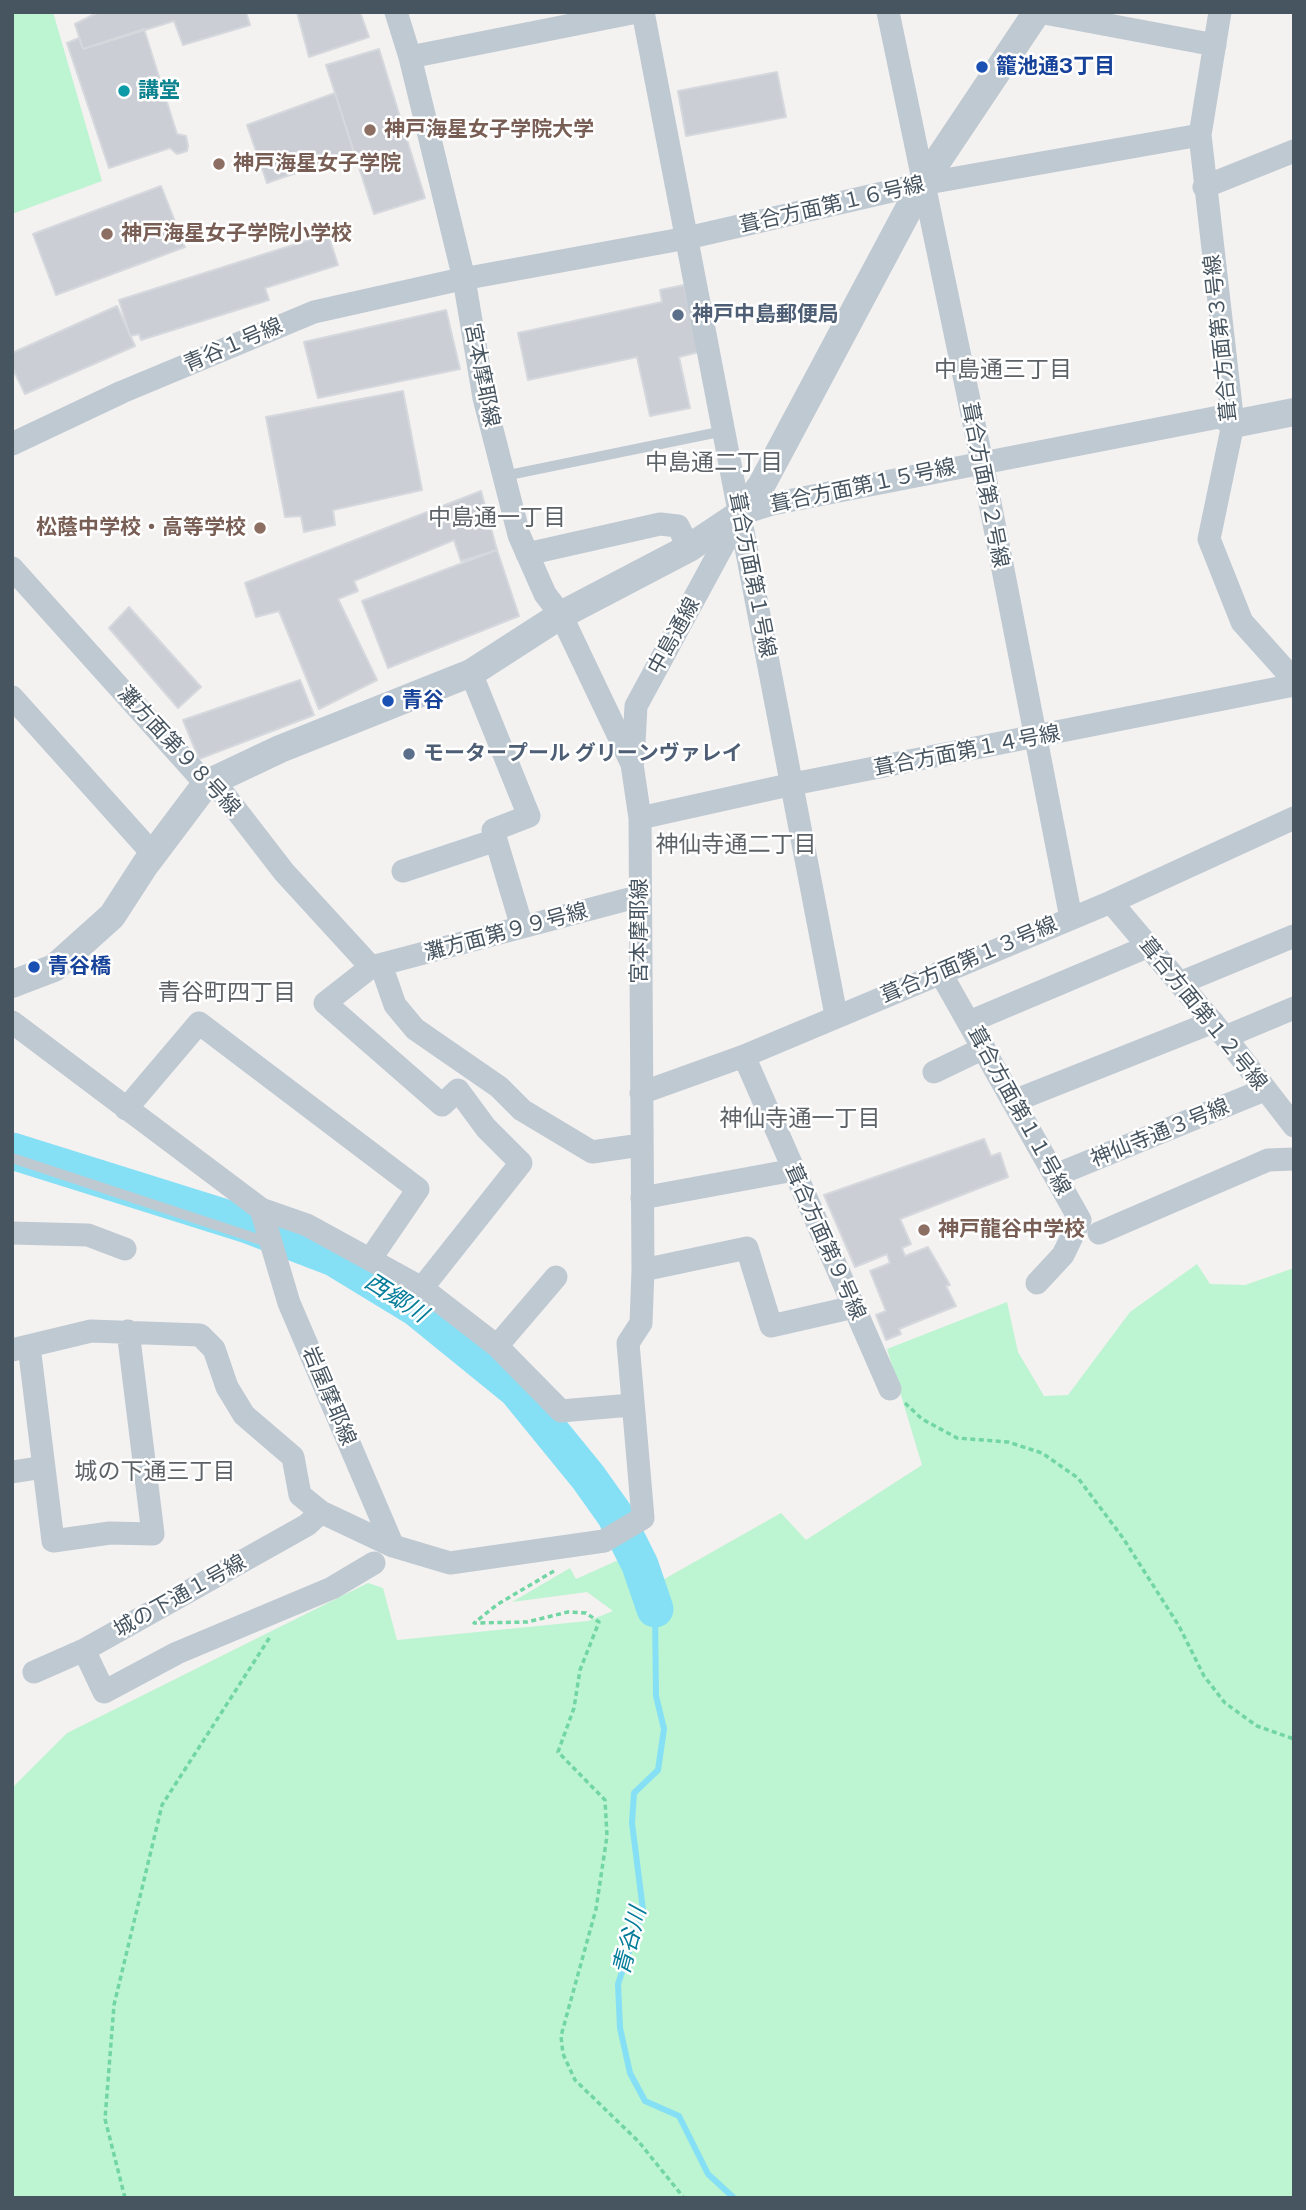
<!DOCTYPE html>
<html>
<head>
<meta charset="utf-8">
<style>
  body { margin:0 }
  #map { position:relative; width:1306px; height:2210px; overflow:hidden; background:#f4f1f1; font-family:"Public Sans",sans-serif }
  canvas { display:block }
  .frame { position:absolute; inset:0; border:14px solid #475561; pointer-events:none }
</style>
</head>
<body>
<div id="map">
<canvas width="1306" height="2210"></canvas>
<div class="frame"></div>
</div>
<script>
const ctx = document.querySelector('canvas').getContext('2d');
ctx.lineJoin = 'round';
function fill(path, color) { ctx.fillStyle = color; ctx.fill(path, 'evenodd'); }
const shape = rows => new Path2D(rows.map(r => 'M' + r).join(''));
function strokePath(path, color, width, dash) { ctx.strokeStyle = color; ctx.lineWidth = width; ctx.lineCap = dash ? 'butt' : 'round'; ctx.setLineDash(dash || []); ctx.stroke(path); }
function write(font, color, halo, rows, align = 'center') {
  ctx.font = font + ' "Public Sans","Noto Sans JP",sans-serif'; ctx.lineWidth = 5; ctx.setLineDash([]); ctx.textBaseline = 'middle'; ctx.strokeStyle = halo; ctx.fillStyle = color; for (const [text, x, y, turn = 0] of rows) {
    ctx.save(); ctx.translate(x, y); ctx.rotate((+turn || 0) * Math.PI / 180); ctx.textAlign = isNaN(turn) ? turn : align; if (halo) ctx.strokeText(text, 0, 0); ctx.fillText(text, 0, 0); ctx.restore();
  }
}
fill(shape([
  [12,12,53,12,102,181,12,214],
  [1197,1264,1210,1284,1245,1285,1294,1268,1294,2198,12,2198,12,1788,67,1733,368,1583,383,1588,397,1640,588,1621,613,1611,587,1592,512,1602,570,1568,576,1579,623,1558,659,1582,781,1513,806,1540,922,1465,887,1349,1007,1302,1018,1352,1044,1396,1068,1395,1130,1312]
]), '#bdf4d1');
strokePath(shape([
  [655,1609,656,1696,664,1729,658,1770,634,1793,632,1823,643,1910,618,1984,620,2028,630,2073,645,2101,679,2116,708,2174,734,2198]
]), '#86e0f5', 6);
strokePath(shape([
  [12,1151,245,1224,334,1258,416,1308,517,1390,588,1477,615,1515,640,1565,655,1609]
]), '#86e0f5', 37);
const building = shape([
  [99,12,246,12,250,25,183,45,174,21,83,49,75,24,99,12],
  [297,12,360,12,369,37,309,57,297,12],
  [144,29,177,134,186,136,188,146,187,151,177,154,170,148,109,168,67,43,79,38,83,49,144,29],
  [379,49,425,198,374,214,326,65,379,49],
  [777,72,786,117,686,136,678,91,777,72],
  [335,93,354,153,267,183,247,125,335,93],
  [161,186,185,247,56,295,33,234,161,186],
  [328,234,338,265,265,288,269,300,141,340,139,334,130,336,119,300,328,234],
  [684,285,699,352,679,357,690,408,650,416,637,357,528,380,518,333,662,302,660,290,684,285],
  [117,306,135,346,25,394,12,367,12,353,117,306],
  [446,310,460,369,318,398,304,342,446,310],
  [403,391,422,490,333,510,335,525,304,532,301,516,285,517,266,417,403,391],
  [481,491,497,550,461,561,454,540,354,581,358,591,338,599,377,680,319,709,279,611,256,617,245,583,481,491],
  [497,550,519,616,388,668,362,601,497,550],
  [129,607,201,687,178,708,109,628,129,607],
  [300,680,314,715,199,759,183,720,300,680],
  [984,1139,991,1156,1000,1153,1008,1177,900,1219,911,1244,902,1248,905,1256,928,1247,950,1285,946,1286,956,1306,899,1329,901,1334,886,1340,876,1315,886,1311,870,1271,890,1263,887,1254,855,1267,824,1195,984,1139]
]);
fill(building, '#cbced4');
strokePath(building, '#d5d8dd', 2);
strokePath(shape([
  [905,1403,922,1419,957,1438,1008,1442,1042,1453,1078,1478,1123,1538,1179,1626,1204,1676,1225,1703,1257,1726,1294,1739],
  [554,1571,498,1604,474,1623,527,1622,568,1612,586,1613,599,1622,580,1670,574,1708,558,1752,605,1800,607,1836,596,1909,561,2036,563,2054,575,2080,639,2142,684,2198],
  [125,2198,105,2119,114,2005,162,1805,270,1637]
]), '#71d6a3', 3.5, [5, 3.5]);
strokePath(shape([
  [504,476,724,431],
  [12,1158,270,1243]
]), '#bec9d2', 10);
strokePath(shape([
  [643,12,836,1015],
  [888,12,982,462,1071,918],
  [1039,12,1215,45],
  [1220,12,1200,135,1233,424,1209,539,1242,622,1294,680],
  [410,57,637,12],
  [1204,187,1294,151],
  [12,444,122,392,314,312,457,280,687,238,922,184,1200,135],
  [527,554,660,524,678,526,689,548],
  [12,568,206,784,223,793,284,872,371,967],
  [471,673,529,816,493,830,522,927],
  [12,697,153,854],
  [633,761,636,706,740,514,772,504,1219,417,1233,424],
  [640,818,793,784,1294,685],
  [403,871,496,840],
  [1111,902,1225,1037,1294,1126],
  [381,965,395,1005,415,1029,499,1087,522,1110,592,1152,641,1145],
  [940,972,1080,1220,1063,1255,1037,1283],
  [1180,983,1294,936],
  [12,1022,261,1209,307,1225,422,1288,497,1346,561,1411,631,1405],
  [969,1022,1149,946],
  [1225,1037,1294,1008],
  [744,1056,890,1389],
  [934,1072,984,1048],
  [641,1093,744,1056,1111,902,1294,818],
  [1014,1101,1213,1022],
  [126,1109,199,1023,418,1189,371,1258],
  [1056,1175,1264,1090],
  [642,1198,794,1170],
  [261,1209,289,1303,393,1546],
  [12,1233,88,1235,125,1249],
  [1099,1233,1268,1160,1294,1159],
  [643,1270,747,1248,771,1326,854,1307],
  [422,1288,521,1163,486,1128,458,1090,442,1105,325,1003,371,967,640,896],
  [29,1346,53,1541,110,1533,153,1534,128,1331],
  [497,1346,556,1277],
  [12,1350,91,1331,200,1335,214,1349,227,1387,244,1415,293,1457,300,1495,321,1512,393,1546,450,1563,604,1541,643,1518,628,1343,641,1323,643,1270,640,818,632,764,561,615,545,594,519,535,484,398,464,279,410,57,396,12],
  [12,1472,44,1467],
  [84,1650,104,1692,177,1653,332,1588,374,1563],
  [34,1672,84,1650,307,1525,321,1512]
]), '#bec9d2', 23);
strokePath(shape([
  [1233,424,1294,412],
  [12,984,54,968,112,916,145,865,206,784,280,749,471,673,561,615,689,548,740,514,761,486,922,184,1037,12]
]), '#bec9d2', 28);
for (const [x, y, r, color] of [
  [982,67,7,"#1a4fb4"],
  [124,91,7,"#0f9aa8"],
  [370,130,7,"#8d6e63"],
  [219,164,7,"#8d6e63"],
  [107,234,7,"#8d6e63"],
  [678,315,7,"#5c6f8a"],
  [260,528,7,"#8d6e63"],
  [388,701,7,"#1a4fb4"],
  [409,754,7,"#5c6f8a"],
  [34,967,7,"#1a4fb4"],
  [924,1230,7,"#8d6e63"]
]) { const dot = new Path2D(); dot.arc(x, y, r, 0, 2 * Math.PI); ctx.fillStyle = color; ctx.fill(dot); strokePath(dot, '#fff', 2.5); }
write('bold 21px', '#164399', '#fff', [
  ["籠池通3丁目",996,67],
  ["青谷",402,701],
  ["青谷橋",48,967]
], 'left');
write('bold 21px', '#0d838f', '#fff', [
  ["講堂",138,91]
], 'left');
write('bold 21px', '#785e54', '#fff', [
  ["神戸海星女子学院大学",384,130],
  ["神戸海星女子学院",233,164],
  ["神戸海星女子学院小学校",121,234],
  ["松蔭中学校・高等学校",246,528,"right"],
  ["神戸龍谷中学校",938,1230]
], 'left');
write('21px', '#475561', '#fff', [
  ["葺合方面第１６号線",832,205,-13],
  ["葺合方面第３号線",1221,338,-96],
  ["青谷１号線",233,345,-23],
  ["宮本摩耶線",482,375,79],
  ["葺合方面第２号線",985,485,79],
  ["葺合方面第１５号線",863,486,-12],
  ["葺合方面第１号線",752,575,79],
  ["中島通線",674,636,-61],
  ["灘方面第９８号線",179,751,47],
  ["葺合方面第１４号線",967,751,-11],
  ["宮本摩耶線",640,931,-90],
  ["灘方面第９９号線",506,932,-15],
  ["葺合方面第１３号線",969,960,-23],
  ["葺合方面第１２号線",1203,1014,51],
  ["葺合方面第１１号線",1019,1111,61],
  ["神仙寺通３号線",1160,1133,-22],
  ["葺合方面第９号線",825,1242,66],
  ["岩屋摩耶線",329,1396,67],
  ["城の下通１号線",180,1596,-29]
]);
write('bold 21px', '#4e5e75', '#fff', [
  ["神戸中島郵便局",692,315],
  ["モータープール グリーンヴァレイ",423,754]
], 'left');
write('23px', '#5d6267', '#fff', [
  ["中島通三丁目",1003,370],
  ["中島通二丁目",714,463],
  ["中島通一丁目",497,518],
  ["神仙寺通二丁目",736,845],
  ["青谷町四丁目",227,993],
  ["神仙寺通一丁目",800,1119],
  ["城の下通三丁目",155,1472]
]);
write('italic 23px', '#037c99', '#fff', [
  ["西郷川",396,1298,33],
  ["青谷川",630,1941,-75]
]);
</script>
</body>
</html>
